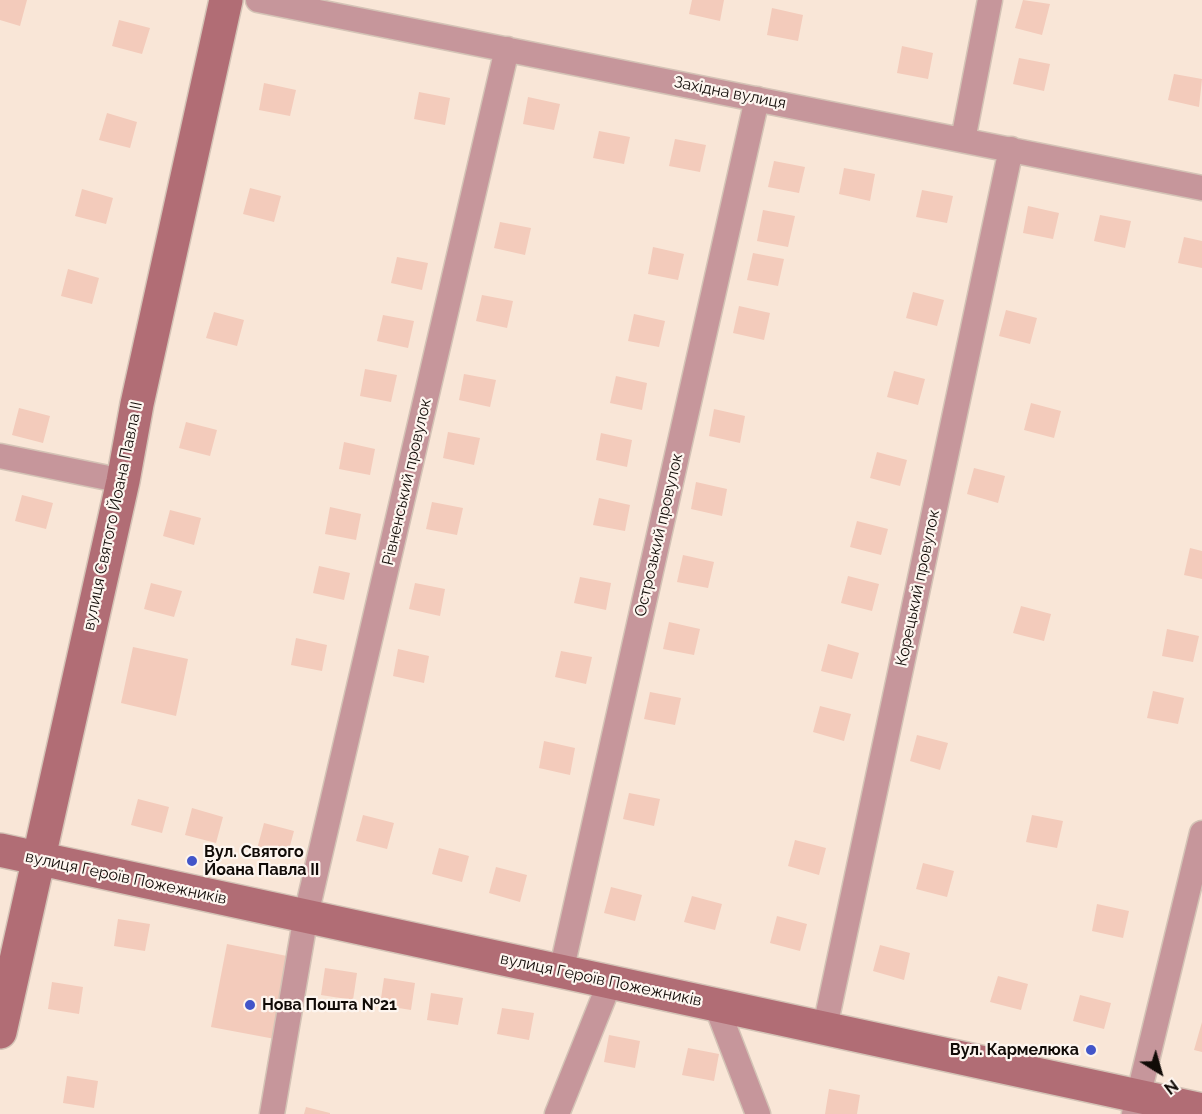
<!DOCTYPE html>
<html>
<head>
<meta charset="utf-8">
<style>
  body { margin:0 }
  #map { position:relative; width:1202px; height:1114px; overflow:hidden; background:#f9e6d7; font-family:Raleway,sans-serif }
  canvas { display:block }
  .north { position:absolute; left:1130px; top:1042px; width:60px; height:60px; -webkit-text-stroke:4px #fdf5ef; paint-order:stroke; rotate:143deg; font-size:16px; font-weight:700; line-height:24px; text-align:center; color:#110b07 }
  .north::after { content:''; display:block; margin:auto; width:21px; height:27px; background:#110b07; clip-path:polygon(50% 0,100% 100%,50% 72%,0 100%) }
</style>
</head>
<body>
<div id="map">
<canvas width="1202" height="1114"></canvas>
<div class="north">N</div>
</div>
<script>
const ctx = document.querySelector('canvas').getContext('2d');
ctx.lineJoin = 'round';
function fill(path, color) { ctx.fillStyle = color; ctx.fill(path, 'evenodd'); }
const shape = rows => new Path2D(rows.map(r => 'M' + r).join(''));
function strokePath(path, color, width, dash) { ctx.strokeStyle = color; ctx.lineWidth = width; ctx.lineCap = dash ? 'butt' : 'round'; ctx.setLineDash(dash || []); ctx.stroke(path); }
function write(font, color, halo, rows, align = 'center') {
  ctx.font = font + ' Raleway,sans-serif'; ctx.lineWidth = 4.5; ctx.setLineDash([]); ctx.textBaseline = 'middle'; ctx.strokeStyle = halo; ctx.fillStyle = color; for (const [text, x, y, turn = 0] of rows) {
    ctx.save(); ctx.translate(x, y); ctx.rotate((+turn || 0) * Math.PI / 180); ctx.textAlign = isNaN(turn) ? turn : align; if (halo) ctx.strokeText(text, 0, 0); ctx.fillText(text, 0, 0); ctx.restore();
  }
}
fill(shape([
  [0,0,27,0,20,26,0,20],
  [692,0,724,0,720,21,689,14],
  [1023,0,1050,4,1042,35,1015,28],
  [772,8,803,15,798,41,767,35],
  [119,20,150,28,142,54,112,46],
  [902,46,933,53,928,79,897,73],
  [1019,58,1050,64,1044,91,1013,84],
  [1174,74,1202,79,1199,107,1168,100],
  [264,83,296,90,290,116,259,110],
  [419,92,450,98,445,125,414,119],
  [528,97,560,104,554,130,523,124],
  [107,113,137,122,130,148,99,140],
  [599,131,630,137,624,164,593,158],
  [675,139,706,145,700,172,669,166],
  [774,161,805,167,799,193,768,187],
  [844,168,875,174,870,201,839,194],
  [250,188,281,196,274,222,243,214],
  [82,189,113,198,106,224,75,216],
  [922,190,953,196,947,223,916,217],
  [1028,206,1059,213,1053,239,1023,233],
  [763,210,795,216,788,247,757,241],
  [1100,215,1131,221,1125,248,1094,241],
  [500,222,531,228,525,255,494,248],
  [1184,237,1202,241,1202,268,1178,263],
  [653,247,684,254,678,280,648,274],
  [753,253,784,259,778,286,747,280],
  [397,257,428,263,422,290,391,283],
  [68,269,99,278,92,304,61,296],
  [913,292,944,300,937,326,906,318],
  [482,295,513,301,507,328,476,321],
  [739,306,770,313,764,340,733,333],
  [1006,310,1037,318,1030,344,999,336],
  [214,312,244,320,237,346,206,338],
  [634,314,665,321,659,347,628,341],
  [383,315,414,321,408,348,377,341],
  [365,369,397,375,391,402,360,396],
  [894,371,925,379,918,405,887,397],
  [464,374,496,380,490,407,459,400],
  [616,376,647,383,642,410,610,403],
  [1031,403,1061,411,1054,438,1024,430],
  [19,408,50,416,43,443,12,435],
  [714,409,745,416,740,443,709,436],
  [186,422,217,430,210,456,179,448],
  [448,432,480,438,474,465,443,458],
  [601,433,632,440,627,467,596,460],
  [344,442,375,449,370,475,339,469],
  [877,452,907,460,900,486,870,478],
  [974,468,1005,476,998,503,967,494],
  [696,482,727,489,722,516,691,509],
  [22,495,53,503,46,529,15,521],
  [599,498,630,505,625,531,593,525],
  [432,502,463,508,457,535,426,529],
  [330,507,361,514,356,540,325,534],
  [170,510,201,518,194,545,163,536],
  [857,521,888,529,881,555,850,547],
  [1190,548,1202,551,1202,579,1184,575],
  [683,555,714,562,708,588,677,582],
  [319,566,350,573,344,600,313,593],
  [848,576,879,584,872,611,841,603],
  [580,577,611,583,606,610,574,603],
  [151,583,182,591,174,617,144,609],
  [415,583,445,589,440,616,409,609],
  [1021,606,1051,614,1044,641,1013,633],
  [669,622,700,629,694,655,663,649],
  [1167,629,1199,636,1193,662,1162,656],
  [296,638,327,645,322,671,291,665],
  [828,644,859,653,852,679,821,671],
  [133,647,188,659,176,716,121,703],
  [398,649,429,656,424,683,393,676],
  [561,651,592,657,586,684,555,677],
  [1153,691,1184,698,1178,724,1147,718],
  [650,692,681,698,675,725,644,719],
  [820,706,851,714,844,741,813,732],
  [917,735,948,743,940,770,910,761],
  [544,741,575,748,570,775,539,768],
  [629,793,660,799,654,826,623,819],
  [138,799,169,807,162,833,131,825],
  [192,808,223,817,216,843,185,835],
  [363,815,394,823,387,849,356,841],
  [1032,815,1063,821,1057,848,1026,842],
  [264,823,294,831,287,857,257,849],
  [795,840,826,848,819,875,788,866],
  [439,848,469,856,462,882,432,874],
  [923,863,954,871,947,897,916,889],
  [496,867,527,875,520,902,489,893],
  [611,887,642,895,635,921,604,913],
  [692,896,722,904,715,930,684,922],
  [1097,904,1129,911,1123,938,1092,931],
  [777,916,807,924,800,951,770,943],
  [118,919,150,924,145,951,114,946],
  [227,944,292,957,275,1039,211,1027],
  [880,945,910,953,904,980,873,971],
  [325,968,357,973,353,1000,321,995],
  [998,976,1028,984,1021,1010,990,1002],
  [384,978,415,983,411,1010,380,1005],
  [52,982,83,987,79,1014,48,1009],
  [431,993,463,998,458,1025,427,1020],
  [1080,995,1111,1003,1104,1029,1073,1021],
  [502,1008,534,1013,529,1040,497,1034],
  [1202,1022,1202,1052,1194,1050],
  [609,1035,640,1041,635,1068,604,1062],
  [688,1048,719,1054,714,1081,682,1075],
  [67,1076,98,1081,94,1108,63,1103],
  [829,1089,860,1095,857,1114,825,1114],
  [306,1107,330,1113,330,1114,304,1114]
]), '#f3cbbb');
const street = shape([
  [258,0,1202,188],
  [963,140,990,0],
  [0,456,123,481],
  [561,972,757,99],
  [716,1005,758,1114],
  [825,1027,1011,149],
  [272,1114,306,915,507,49],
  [557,1114,610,982],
  [1134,1114,1202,833]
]);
const secondary = shape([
  [0,850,1202,1110],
  [0,1032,123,481,137,404,226,0]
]);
strokePath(street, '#d4c3b6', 27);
strokePath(secondary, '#d4c3b6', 36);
strokePath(street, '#c6969b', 24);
strokePath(secondary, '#b16d75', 33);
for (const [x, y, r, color] of [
  [192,861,6,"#4255c9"],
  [250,1005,6,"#4255c9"],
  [1091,1050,6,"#4255c9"]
]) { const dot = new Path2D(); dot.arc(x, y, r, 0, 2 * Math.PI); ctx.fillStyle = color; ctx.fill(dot); strokePath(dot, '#fdf5ef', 2); }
write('16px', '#110b07', '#fdf5ef', [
  ["Західна вулиця",730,93,11],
  ["Рівненський провулок",407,482,-77],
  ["вулиця Святого Йоана Павла II",113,516,-78],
  ["Острозький провулок",659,535,-77],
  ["Корецький провулок",918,588,-78],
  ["вулиця Героїв Пожежників",126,878,12],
  ["вулиця Героїв Пожежників",601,980,12]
]);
write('bold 16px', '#110b07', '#fdf5ef', [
  ["Вул. Святого",204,852],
  ["Йоана Павла ІІ",204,870],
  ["Нова Пошта №21",262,1005],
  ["Вул. Кармелюка",1079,1050,"right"]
], 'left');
</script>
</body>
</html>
